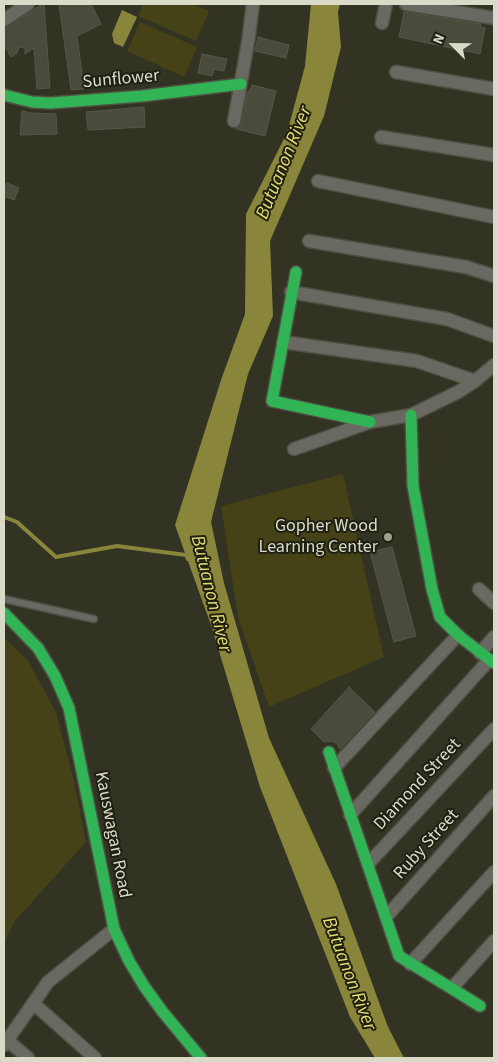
<!DOCTYPE html>
<html>
<head>
<meta charset="utf-8">
<style>
  body { margin:0 }
  #map { position:relative; width:498px; height:1062px; overflow:hidden; background:#333323; font-family:"Source Sans 3",sans-serif }
  canvas { display:block }
  .frame { position:absolute; inset:0; border:5px solid #dadac9; pointer-events:none }
  .north { position:absolute; left:428px; top:20px; width:50px; height:50px; -webkit-text-stroke:4px #202013; paint-order:stroke; rotate:293deg; font-size:14px; font-weight:700; line-height:20px; text-align:center; color:#dadac9 }
  .north::after { content:''; display:block; margin:auto; width:18px; height:22px; background:#dadac9; clip-path:polygon(50% 0,100% 100%,50% 72%,0 100%) }
</style>
</head>
<body>
<div id="map">
<canvas width="498" height="1062"></canvas>
<div class="frame"></div>
<div class="north">N</div>
</div>
<script>
const ctx = document.querySelector('canvas').getContext('2d');
ctx.lineJoin = 'round';
function fill(path, color) { ctx.fillStyle = color; ctx.fill(path, 'evenodd'); }
const shape = rows => new Path2D(rows.map(r => 'M' + r).join(''));
function strokePath(path, color, width, dash) { ctx.strokeStyle = color; ctx.lineWidth = width; ctx.lineCap = dash ? 'butt' : 'round'; ctx.setLineDash(dash || []); ctx.stroke(path); }
function write(font, color, halo, rows, align = 'center') {
  ctx.font = font + ' "Source Sans 3",sans-serif'; ctx.lineWidth = 4; ctx.setLineDash([]); ctx.textBaseline = 'middle'; ctx.strokeStyle = halo; ctx.fillStyle = color; for (const [text, x, y, turn = 0] of rows) {
    ctx.save(); ctx.translate(x, y); ctx.rotate((+turn || 0) * Math.PI / 180); ctx.textAlign = isNaN(turn) ? turn : align; if (halo) ctx.strokeText(text, 0, 0); ctx.fillText(text, 0, 0); ctx.restore();
  }
}
fill(shape([
  [143,4,191,4,209,11,196,41,138,16],
  [140,22,197,47,184,77,127,51],
  [343,474,384,657,269,707,238,617,221,506],
  [4,638,27,659,56,712,73,777,86,842,14,922,4,944]
]), '#444216');
fill(shape([
  [311,4,340,4,338,12,341,47,324,116,270,241,273,316,248,374,211,522,224,583,269,738,336,884,388,1027,404,1058,375,1058,350,1017,260,787,212,628,175,525,221,380,245,314,246,214,287,133,305,66],
  [122,10,137,17,123,47,114,43,112,34]
]), '#89853b');
strokePath(shape([
  [4,517,17,522,56,557,117,546,186,555,188,559]
]), '#89853b', 4);
const building = shape([
  [42,4,44,4,50,88,37,89,34,48,25,54,25,48,19,47,17,53,11,57,4,45,4,30,42,4],
  [59,4,91,4,101,24,77,36,84,89,71,90,59,4],
  [404,12,481,24,480,27,485,28,480,54,399,37,404,12],
  [258,37,289,45,286,58,255,51,258,37],
  [202,54,227,59,224,71,214,69,212,76,198,73,202,54],
  [252,85,276,91,265,136,236,129,242,123,247,93,251,89,252,85],
  [144,107,145,127,88,130,86,112,144,107],
  [22,111,31,113,56,114,57,134,20,135,22,111],
  [7,183,19,188,14,200,4,196,4,191,7,183],
  [392,547,416,636,394,642,370,552,392,547],
  [349,687,375,712,340,749,336,743,331,741,324,742,311,729,349,687]
]);
fill(building, '#4b4b3d');
strokePath(building, '#565649', 1);
const lane = shape([
  [4,599,94,619]
]);
const street = shape([
  [406,4,494,18],
  [4,20,28,4],
  [382,23,386,4],
  [396,72,494,89],
  [234,121,248,42,253,4],
  [381,137,494,155],
  [318,181,494,217],
  [309,241,466,267,494,276],
  [291,292,447,319,494,336],
  [283,342,417,361,475,381],
  [294,449,370,422,411,415,458,392,475,381,494,365],
  [479,589,494,603],
  [480,653,494,637],
  [334,768,458,635],
  [350,815,489,660],
  [368,864,494,729],
  [386,917,494,796],
  [410,964,494,872],
  [452,988,494,941],
  [33,1003,95,1058],
  [7,1040,28,1058],
  [4,1045,48,982,114,929]
]);
const fast = shape([
  [4,95,32,102,51,103,142,96,241,84],
  [296,272,272,401,370,422],
  [411,415,413,486,432,589,440,617,458,635,494,663],
  [4,613,38,648,55,676,69,708,114,929,129,961,144,986,162,1011,201,1058],
  [329,752,399,956,480,1006]
]);
strokePath(lane, '#4f4f43', 9);
strokePath(street, '#4f4f43', 15);
strokePath(fast, '#4f4f43', 14);
strokePath(lane, '#696961', 6);
strokePath(street, '#696961', 12);
strokePath(fast, '#30b455', 11);
for (const [x, y, r, color] of [
  [388,537,5,"#a0a08f"]
]) { const dot = new Path2D(); dot.arc(x, y, r, 0, 2 * Math.PI); ctx.fillStyle = color; ctx.fill(dot); strokePath(dot, '#202013', 2); }
write('18px', '#dadac9', '#202013', [
  ["Sunflower",121,80,-5],
  ["Diamond Street",418,785,-47],
  ["Kauswagan Road",112,835,79],
  ["Ruby Street",427,845,-48]
]);
write('18px', '#dadac9', '#202013', [
  ["Gopher Wood",378,527],
  ["Learning Center",378,548]
], 'right');
write('italic 19px', '#e5df71', '#202013', [
  ["Butuanon River",285,163,-68],
  ["Butuanon River",210,594,76],
  ["Butuanon River",348,974,69]
]);
</script>
</body>
</html>
